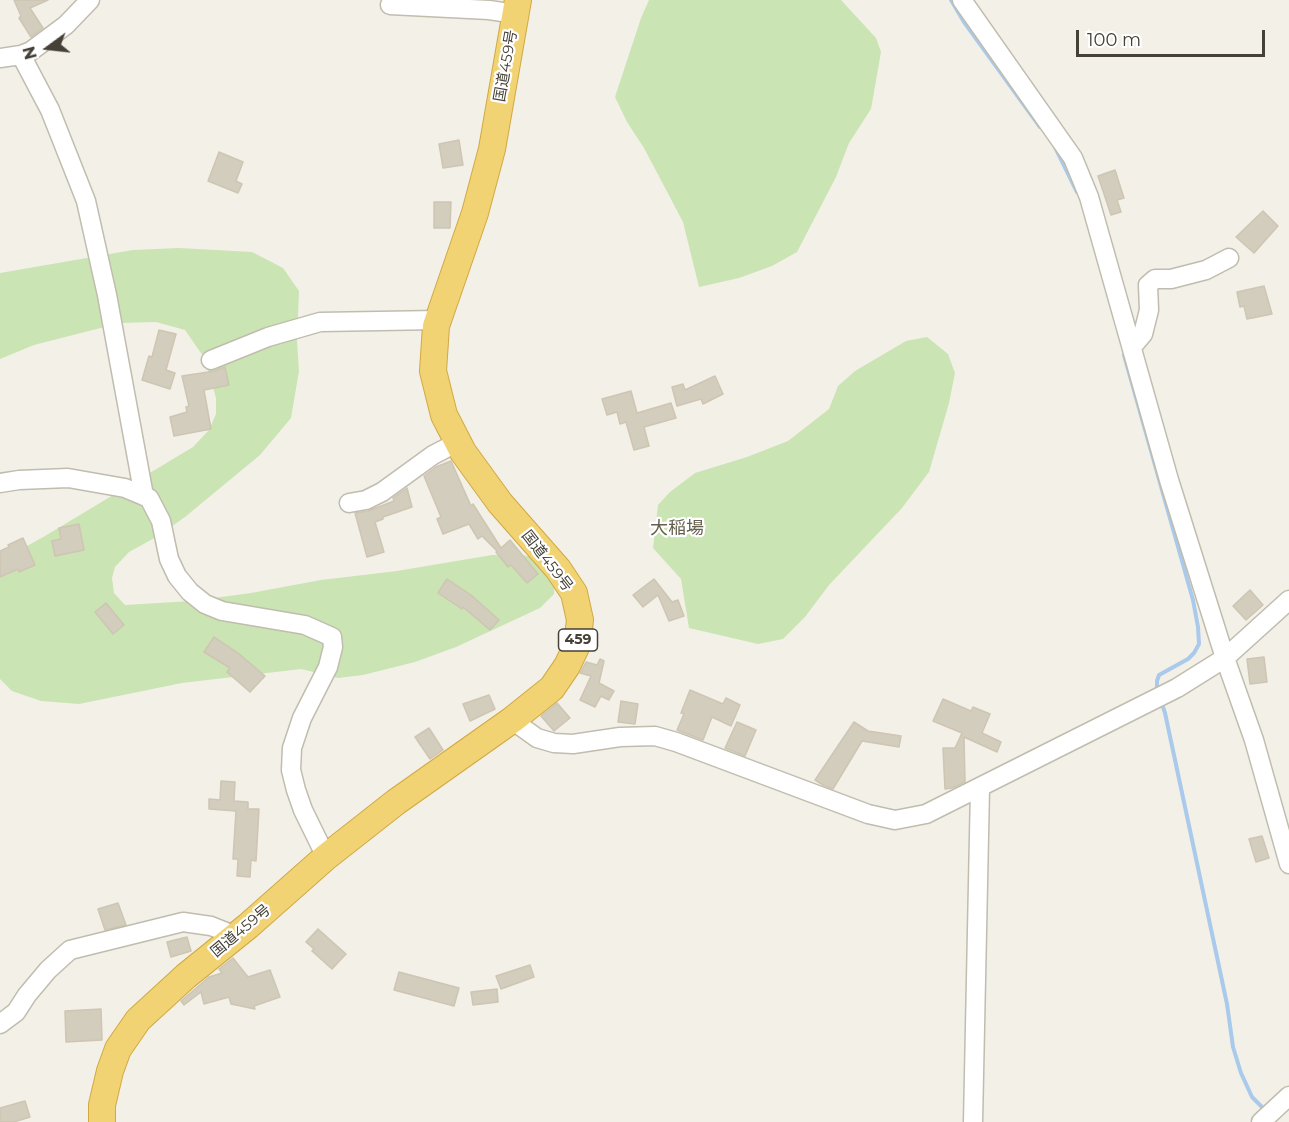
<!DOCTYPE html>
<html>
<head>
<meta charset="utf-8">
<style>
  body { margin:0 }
  #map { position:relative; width:1289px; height:1122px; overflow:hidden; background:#f3f0e8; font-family:Montserrat,sans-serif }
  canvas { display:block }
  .north { position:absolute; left:18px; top:18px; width:60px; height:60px; -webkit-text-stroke:4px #fff; paint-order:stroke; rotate:255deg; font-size:16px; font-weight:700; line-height:24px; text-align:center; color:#454137 }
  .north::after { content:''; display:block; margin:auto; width:21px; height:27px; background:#454137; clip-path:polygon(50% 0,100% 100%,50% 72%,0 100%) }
  .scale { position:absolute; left:1076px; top:30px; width:189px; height:27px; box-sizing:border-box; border:3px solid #454137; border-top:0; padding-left:8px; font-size:18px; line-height:21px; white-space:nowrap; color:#454137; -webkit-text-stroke:4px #fff; paint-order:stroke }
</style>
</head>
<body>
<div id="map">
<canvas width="1289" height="1122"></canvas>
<div class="north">N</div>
<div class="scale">100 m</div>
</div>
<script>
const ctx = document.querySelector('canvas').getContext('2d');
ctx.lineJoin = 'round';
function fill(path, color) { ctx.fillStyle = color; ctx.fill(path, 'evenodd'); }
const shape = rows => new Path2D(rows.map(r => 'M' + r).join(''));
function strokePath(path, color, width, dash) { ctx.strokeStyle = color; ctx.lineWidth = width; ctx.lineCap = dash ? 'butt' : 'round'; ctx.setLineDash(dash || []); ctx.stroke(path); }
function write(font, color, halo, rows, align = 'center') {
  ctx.font = font + ' Montserrat,"Noto Sans JP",sans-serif'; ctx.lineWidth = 4.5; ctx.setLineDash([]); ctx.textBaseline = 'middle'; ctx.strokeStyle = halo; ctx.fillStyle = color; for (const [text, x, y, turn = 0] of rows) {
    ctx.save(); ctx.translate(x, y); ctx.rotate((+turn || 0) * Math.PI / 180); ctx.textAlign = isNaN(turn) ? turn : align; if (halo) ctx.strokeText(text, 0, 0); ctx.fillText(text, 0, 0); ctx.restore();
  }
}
fill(shape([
  [649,0,841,0,876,38,881,52,871,109,849,143,836,177,797,252,772,266,739,278,699,287,683,222,644,148,627,122,615,97,641,18],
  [179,248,252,252,283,268,299,291,297,341,299,371,291,418,260,455,185,517,158,536,129,552,115,567,112,578,114,593,125,605,192,601,251,593,321,580,397,571,492,555,523,555,545,561,555,581,554,594,540,608,456,647,415,662,363,675,338,678,301,669,182,683,79,704,41,701,12,691,0,679,0,561,45,536,193,447,209,430,216,414,216,398,205,359,185,330,156,322,120,323,34,345,0,359,0,273,133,250],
  [927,337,948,354,955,373,949,403,929,472,902,508,829,585,805,617,783,639,758,644,689,628,681,579,653,548,658,505,670,492,695,473,747,457,788,441,829,409,838,386,855,371,906,341]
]), '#cae4b4');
strokePath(shape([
  [951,0,964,22,1040,127],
  [1054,145,1077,192],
  [1124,355,1193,600,1198,627,1199,644,1194,653,1188,659,1159,675,1157,681,1157,691],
  [1161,701,1165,713,1227,1004,1233,1047,1241,1073,1252,1097,1266,1111]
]), '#a9caea', 4);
const building = shape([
  [14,0,48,0,30,8,43,28,31,37,19,18,21,16,14,0],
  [459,140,463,165,443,168,439,144,459,140],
  [219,152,243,162,236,181,242,184,238,193,208,181,219,152],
  [1115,170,1124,198,1117,200,1121,212,1111,215,1098,176,1115,170],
  [434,202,451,202,450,228,434,228,434,202],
  [1263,211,1278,226,1254,253,1236,237,1263,211],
  [1264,286,1272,314,1247,319,1244,306,1240,307,1237,292,1264,286],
  [159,330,176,334,166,370,175,373,170,389,142,380,149,356,152,357,159,330],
  [225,367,229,385,204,390,211,429,174,436,170,417,187,412,186,407,189,406,182,376,215,371,225,367],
  [715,376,723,394,703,404,701,399,677,406,672,387,683,384,685,390,715,376],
  [631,391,637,413,671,403,676,418,644,427,649,446,634,450,626,422,620,424,617,412,607,415,602,399,631,391],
  [451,461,471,506,473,504,501,548,510,540,538,574,527,583,511,565,508,567,496,552,497,551,482,536,478,539,469,524,443,534,437,519,441,517,424,476,436,467,451,461],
  [407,488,412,507,383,517,383,519,375,522,384,552,367,557,355,513,368,511,394,501,393,498,407,488],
  [79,524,84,550,55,556,52,541,61,539,59,528,79,524],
  [23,538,35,565,19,572,18,569,0,577,0,551,9,547,8,545,23,538],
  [447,579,471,595,499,620,490,630,463,607,462,609,438,593,447,579],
  [654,579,672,602,678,600,684,616,669,621,658,595,643,607,633,595,654,579],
  [1250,590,1263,605,1246,620,1233,606,1250,590],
  [106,603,124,625,113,634,95,612,106,603],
  [214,637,238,653,265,676,250,692,227,672,230,668,204,652,214,637],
  [1264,657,1267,682,1250,684,1247,659,1264,657],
  [600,659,604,661,599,683,614,691,609,700,601,696,595,707,580,700,591,676,580,673,586,662,597,665,600,659],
  [690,690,723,704,726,698,740,705,731,726,712,717,703,740,677,730,684,714,681,713,690,690],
  [489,695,495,709,470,721,463,704,489,695],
  [943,699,971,711,973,707,990,714,982,733,1001,742,997,752,964,737,965,782,952,788,945,789,943,748,955,748,962,733,933,721,943,699],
  [621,701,638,704,635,724,618,722,621,701],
  [557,703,570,718,554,731,541,716,557,703],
  [737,722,756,730,745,756,725,748,737,722],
  [854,722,868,731,901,736,899,747,862,741,833,789,823,785,815,780,854,722],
  [429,728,443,750,430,759,415,737,429,728],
  [221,781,235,782,234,801,248,802,248,809,259,809,256,861,251,860,250,877,237,876,238,859,233,859,236,811,209,809,209,799,220,800,221,781],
  [1262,836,1269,858,1256,862,1249,839,1262,836],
  [118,903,126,925,105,930,98,909,118,903],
  [318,929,346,954,332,969,312,951,314,949,306,942,318,929],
  [187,937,191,951,171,957,167,942,187,937],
  [233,958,248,977,270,970,280,997,254,1006,255,1009,231,1004,229,997,204,1004,201,992,184,1005,181,1001,209,977,222,973,219,969,233,958],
  [530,965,534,977,501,989,496,976,530,965],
  [399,972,459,988,454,1006,394,990,399,972],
  [497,989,498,1002,473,1005,471,992,497,989],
  [101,1009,102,1040,66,1042,65,1011,101,1009],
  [25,1101,30,1117,14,1122,0,1122,0,1108,25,1101]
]);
fill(building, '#d3cdbe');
strokePath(building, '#cec5b2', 1.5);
const minor = shape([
  [962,0,1073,158,1089,197,1169,480,1225,658,1254,740,1289,864],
  [390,5,489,10,516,14],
  [21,55,50,110,86,201,107,295,144,496],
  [0,58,21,55,31,51,66,25,90,0],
  [1132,347,1143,334,1149,310,1148,285,1155,279,1171,279,1206,270,1229,258],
  [211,360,268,337,320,322,438,320],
  [0,483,19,480,68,478,125,488,149,498,161,521,169,559,177,576,190,592,205,604,222,611,305,625,332,637,333,647,328,667,302,718,292,748,291,770,296,790,303,810,326,857],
  [349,503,366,500,382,492,433,455,458,442],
  [512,720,537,738,554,743,573,744,620,737,655,736,676,742,868,814,895,820,926,814,1177,688,1225,658,1289,600],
  [0,1024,16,1012,27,995,48,970,70,950,183,922,211,926,236,936],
  [973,1122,980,788],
  [1261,1122,1289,1096]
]);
const highway = shape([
  [102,1122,102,1105,110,1071,118,1049,138,1020,186,976,248,926,326,857,396,802,512,720,552,688,567,666,577,645,580,620,574,593,558,569,500,503,463,452,444,415,433,371,436,326,475,213,492,149,518,0]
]);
strokePath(minor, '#c0bcae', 21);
strokePath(highway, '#d1a944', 28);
strokePath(minor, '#fff', 18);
strokePath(highway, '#f2d374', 26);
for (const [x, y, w] of [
  [578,640,39]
]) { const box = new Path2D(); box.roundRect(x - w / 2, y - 11, w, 22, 4.5); ctx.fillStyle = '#fff'; ctx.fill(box); strokePath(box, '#454137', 1.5); }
write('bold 14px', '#454137', null, [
  ["459",578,640]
]);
write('15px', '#454137', '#fff', [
  ["国道459号",506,66,-80],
  ["国道459号",547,561,52],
  ["国道459号",241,931,-40]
]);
write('18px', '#67604f', '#fff', [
  ["大稲場",677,529]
]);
</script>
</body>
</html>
